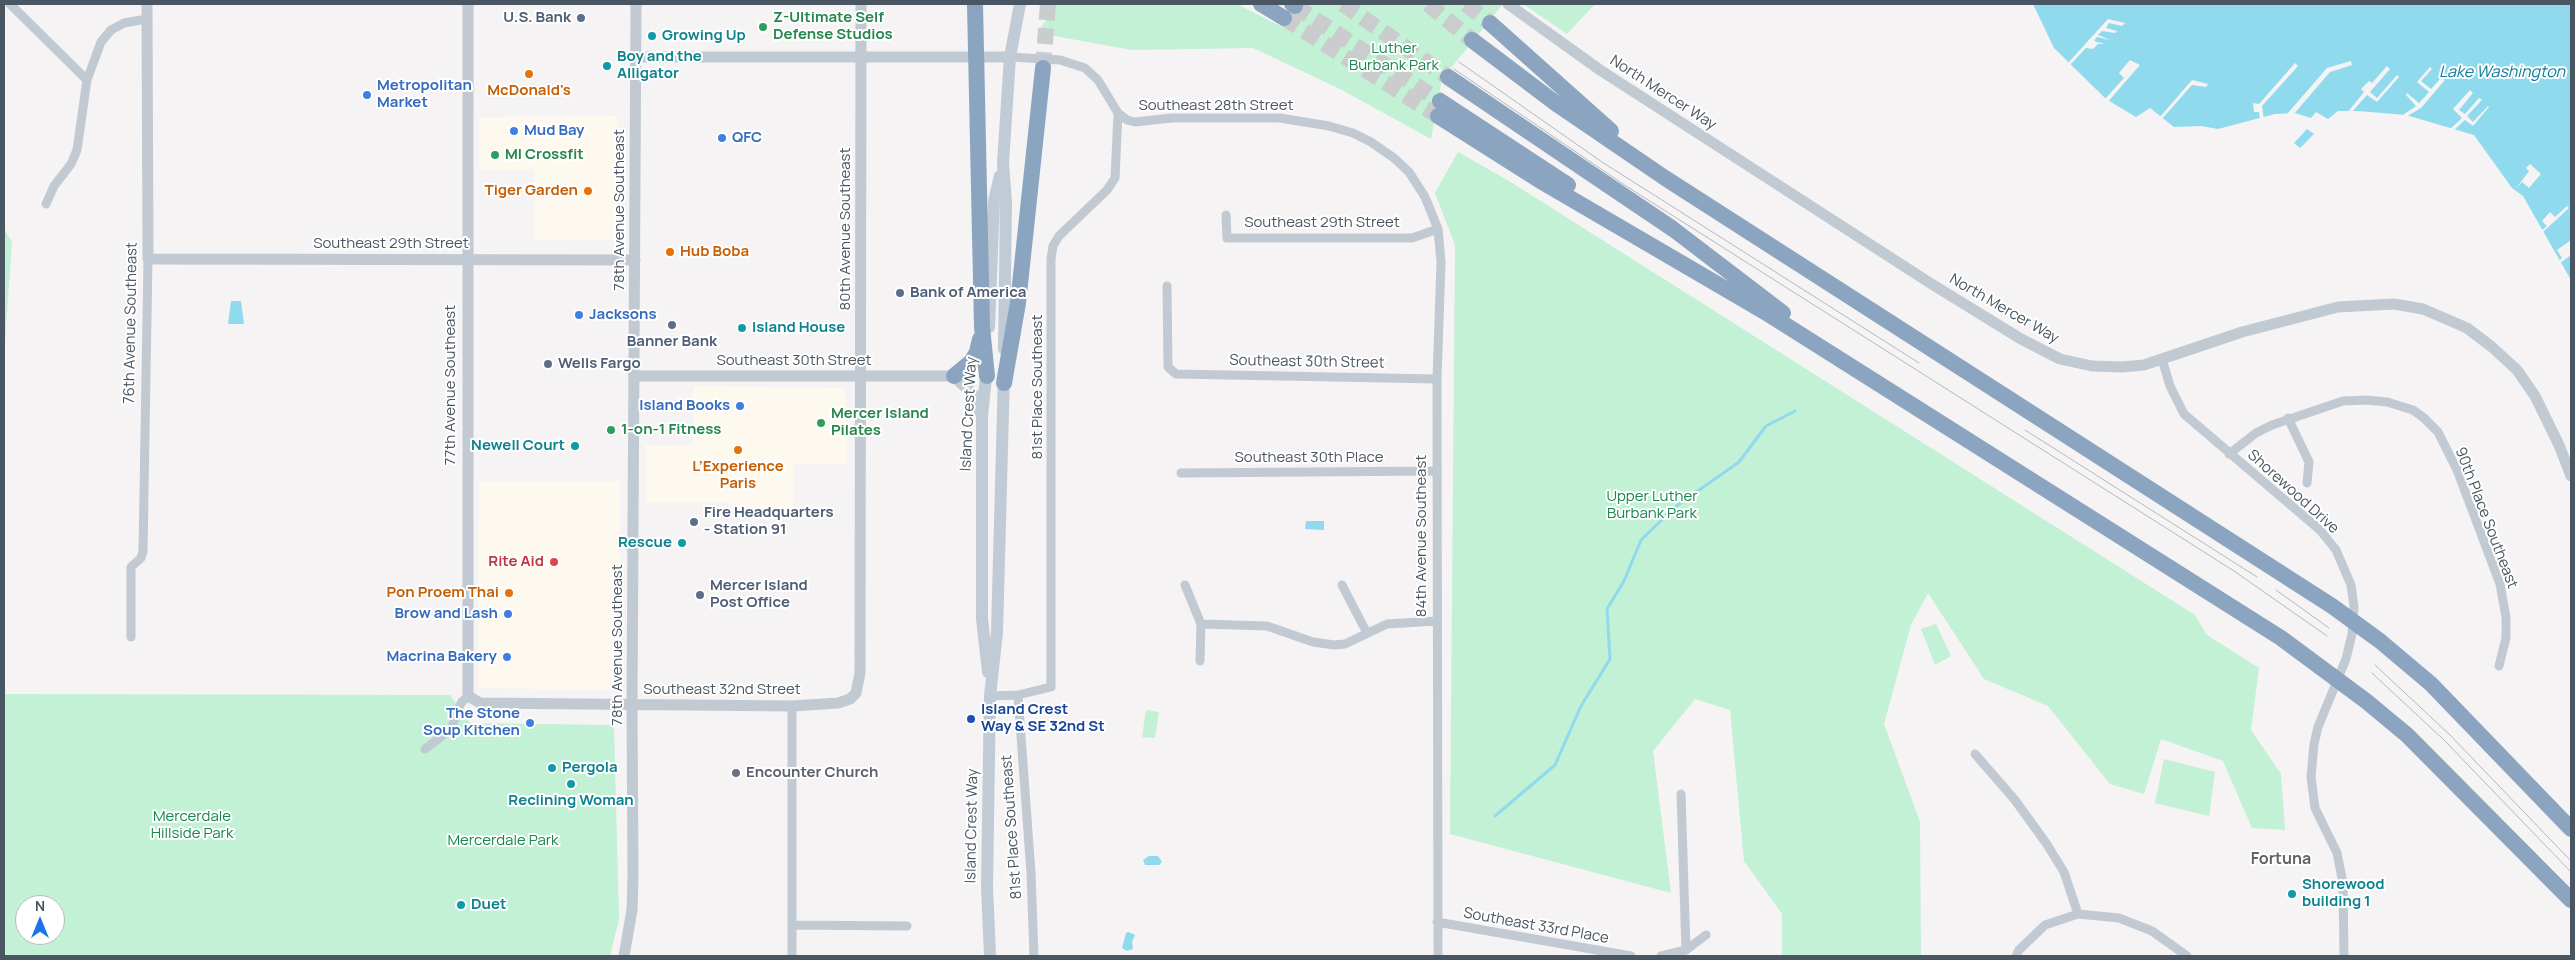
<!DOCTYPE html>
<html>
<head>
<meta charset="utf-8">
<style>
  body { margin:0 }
  #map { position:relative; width:2575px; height:960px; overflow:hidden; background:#f5f3f3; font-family:Manrope,sans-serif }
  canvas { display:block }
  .frame { position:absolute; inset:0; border:5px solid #4a5661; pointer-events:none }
  .north { position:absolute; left:15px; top:895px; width:50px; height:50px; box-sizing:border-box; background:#fff; border:1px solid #b7bbc0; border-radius:50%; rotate:0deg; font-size:14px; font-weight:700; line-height:20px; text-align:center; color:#4a5661 }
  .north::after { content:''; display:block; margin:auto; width:18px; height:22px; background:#1a73e8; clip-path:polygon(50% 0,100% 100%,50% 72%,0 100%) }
</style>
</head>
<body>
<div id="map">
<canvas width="2575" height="960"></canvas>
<div class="frame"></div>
<div class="north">N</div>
</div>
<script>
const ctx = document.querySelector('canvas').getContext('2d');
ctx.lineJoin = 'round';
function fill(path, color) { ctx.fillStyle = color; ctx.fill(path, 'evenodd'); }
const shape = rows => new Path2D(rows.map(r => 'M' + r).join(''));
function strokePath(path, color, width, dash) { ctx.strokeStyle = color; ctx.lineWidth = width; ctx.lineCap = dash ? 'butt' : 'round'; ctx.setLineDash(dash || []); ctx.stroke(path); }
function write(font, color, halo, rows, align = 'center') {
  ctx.font = font + ' Manrope,sans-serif'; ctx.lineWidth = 4; ctx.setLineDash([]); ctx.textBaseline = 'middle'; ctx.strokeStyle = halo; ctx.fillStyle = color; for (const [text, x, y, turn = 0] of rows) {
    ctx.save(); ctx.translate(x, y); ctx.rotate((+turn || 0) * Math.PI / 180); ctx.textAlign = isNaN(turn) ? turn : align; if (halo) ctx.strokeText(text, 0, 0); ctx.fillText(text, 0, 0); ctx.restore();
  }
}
fill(shape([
  [617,116,617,240,535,240,534,169,479,169,479,117],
  [693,386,840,388,846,394,847,464,793,464,793,507,736,507,733,503,646,503,646,445,693,445],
  [479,481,620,481,619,682,610,690,478,688]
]), '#fdf9ef');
fill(shape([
  [1055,4,1237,4,1282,27,1300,4,1503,4,1442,79,1431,139,1338,88,1253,48,1132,50,1038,33],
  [1523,4,1595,4,1567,34],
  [1458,152,1509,181,2195,615,2207,635,2259,668,2251,730,2281,774,2285,830,2252,828,2223,761,2161,739,2144,794,2110,784,2048,706,1984,679,1928,593,1911,625,1884,724,1920,822,1921,956,1782,956,1782,914,1744,861,1730,710,1695,699,1653,751,1671,893,1450,834,1455,245,1435,193],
  [4,229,12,242,4,354],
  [1936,624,1951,656,1935,665,1921,629],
  [4,694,450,695,470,723,614,725,619,919,610,956,4,956],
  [25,905,55,905,55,935,25,935],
  [1146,710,1159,712,1155,738,1142,737],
  [2164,759,2215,772,2209,816,2155,803]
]), '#c3f1d5');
fill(shape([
  [2033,4,2571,4,2571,280,2523,196,2512,188,2474,135,2406,115,2358,111,2338,111,2328,119,2316,112,2311,118,2295,113,2275,114,2218,129,2201,126,2174,127,2150,108,2136,117,2106,99,2054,48],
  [2307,129,2314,134,2300,148,2294,143],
  [231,301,241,301,244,324,228,324],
  [1306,521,1324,521,1324,530,1305,529],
  [1149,856,1158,856,1162,862,1159,865,1145,865,1143,860],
  [1129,932,1135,935,1132,942,1133,949,1127,951,1122,948,1126,933]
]), '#90daee');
fill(shape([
  [2108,19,2125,23,2122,26,2109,23,2106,28,2117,31,2115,33,2102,31,2098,35,2110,40,2097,37,2094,41,2105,44,2098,44,2093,49,2086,48,2069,66,2067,64],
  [2130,60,2140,65,2107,103,2104,100,2124,78,2119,73],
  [2351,61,2352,65,2330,72,2294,114,2287,114,2327,68],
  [2295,63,2298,66,2262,106,2264,120,2260,121,2259,112,2254,112,2253,103,2259,104],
  [2387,66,2390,69,2370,92,2377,98,2397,75,2399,77,2377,102,2367,95,2350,114,2347,113,2364,92,2361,89,2369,81,2372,83],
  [2430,67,2432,69,2421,81,2431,89,2441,78,2445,80,2421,108,2404,118,2400,117,2416,106,2406,95,2407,93,2419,103,2429,92,2417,82],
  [2192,80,2208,84,2206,87,2192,85,2161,120,2159,118],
  [2470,90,2473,93,2459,110,2465,114,2479,98,2482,100,2467,116,2473,122,2488,106,2489,107,2473,126,2465,120,2453,131,2449,130,2462,118,2453,109],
  [2530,164,2541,174,2529,188,2522,182,2515,190,2529,171,2526,168],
  [2567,206,2569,208,2543,232,2541,231,2547,226,2542,221,2550,212,2555,217],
  [2571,240,2571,255,2559,264,2558,262,2562,258,2557,250]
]), '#f5f3f3');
strokePath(shape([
  [1495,816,1555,765,1581,706,1610,659,1607,609,1624,581,1641,540,1675,507,1739,462,1766,426,1795,411]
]), '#90daee', 3);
strokePath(shape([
  [1343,4,1448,77],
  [1428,4,1472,40],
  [1466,4,1490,23],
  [1295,6,1440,101],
  [1284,18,1438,116],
  [1043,68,1048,4]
]), '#caccce', 16, [16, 8]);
strokePath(shape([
  [10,4,87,80],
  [1010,57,1060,60,1085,68,1098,80,1118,113,1127,120,1135,122,1172,118,1280,118,1329,126,1353,133,1371,142,1394,158,1409,172,1425,197,1438,229,1441,262,1437,379,1438,956],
  [46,204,54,186,71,164,77,150,87,80,101,42,111,30,124,23,147,19],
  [1226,215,1227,238,1412,238,1438,229],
  [1167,286,1168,367,1176,374,1437,379],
  [2162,359,2170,386,2184,414,2320,530,2336,550,2351,585,2354,607,2352,634,2346,659,2318,727,2314,744,2311,777,2315,808,2337,853,2343,883,2344,956],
  [2288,418,2309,462,2307,483],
  [2229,454,2256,433,2272,425,2343,401,2367,400,2387,402,2413,410,2424,418,2438,432,2457,470,2500,584,2506,617,2506,638,2499,666],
  [1181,473,1437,471],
  [1185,585,1201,624,1200,661],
  [1342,585,1367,633],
  [1201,624,1267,626,1313,642,1334,645,1345,644,1387,624,1437,621],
  [131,637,131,567,141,558,143,551,148,259],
  [1018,695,1031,873,1034,956],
  [990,696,1018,695,1051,687,1051,259,1053,246,1059,236,1107,190,1115,178,1118,113],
  [425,749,451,729,461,703,468,696],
  [1975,754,2015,800,2046,843,2064,872,2078,914],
  [1681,794,1686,950],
  [1437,922,1631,956],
  [792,925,907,926],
  [792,956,792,706],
  [1661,956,1686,950,1706,935],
  [2016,956,2019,950,2045,925,2078,914,2119,918,2152,931,2187,956]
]), '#c1cad2', 9);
strokePath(shape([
  [147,4,148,259,635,260],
  [468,4,468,696,480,703,792,706,838,703,850,699,856,693,860,673,861,4],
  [1508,4,1600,70,1930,283,2021,339,2060,359,2092,366,2122,367,2144,365,2242,332,2338,307,2394,304,2423,309,2467,328,2492,347,2517,370,2535,396,2559,445,2571,476],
  [635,57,1010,57],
  [635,376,954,376],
  [624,956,632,910,633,876,632,705,636,4]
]), '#c1cad2', 11);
strokePath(shape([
  [989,327,994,201,1000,176],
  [1004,349,1006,203,1003,163,1010,57,1020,4],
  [987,367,982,416,982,619,988,672],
  [954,376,975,396,980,411],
  [990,956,987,887,989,756,990,696,997,632,1004,374]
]), '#c1cbd6', 12);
strokePath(shape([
  [975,4,982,327,987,376],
  [1261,4,1284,18],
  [1292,4,1295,6],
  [1490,23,1611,131],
  [1472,40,1558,105,1665,178,2332,606,2380,641,2431,684,2571,829],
  [1448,77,1673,229,1783,313],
  [1440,101,1568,185],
  [1438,116,1539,180,1765,312,2281,638,2366,701,2407,735,2571,900],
  [954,376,971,362,977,352,980,339],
  [1004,383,1018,303,1043,68]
]), '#8ba5c1', 16);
strokePath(shape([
  [1459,62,1602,162,1919,363],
  [1454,69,1626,186,2234,571,2327,636],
  [2025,430,2257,577],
  [2276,590,2329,628],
  [2375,665,2450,735,2571,861],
  [2372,673,2444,740,2571,872]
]), '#b5b8bd', 1);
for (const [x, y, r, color] of [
  [581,18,5,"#5c6f8a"],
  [763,27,5,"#2e9e5b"],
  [652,36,5,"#0f9aa8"],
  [607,66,5,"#0f9aa8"],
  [529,74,5,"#e8710a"],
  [367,95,5,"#3f7fe0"],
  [514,131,5,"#3f7fe0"],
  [722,138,5,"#3f7fe0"],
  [495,155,5,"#2e9e5b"],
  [588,191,5,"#e8710a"],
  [670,252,5,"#e8710a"],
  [900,293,5,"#5c6f8a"],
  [579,315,5,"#3f7fe0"],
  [672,325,5,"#5c6f8a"],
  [742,328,5,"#0f9aa8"],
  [548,364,5,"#5c6f8a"],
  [740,406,5,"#3f7fe0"],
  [821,423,5,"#2e9e5b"],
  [611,430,5,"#2e9e5b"],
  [575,446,5,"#0f9aa8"],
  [738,450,5,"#e8710a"],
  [694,522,5,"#5c6f8a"],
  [682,543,5,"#0f9aa8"],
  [554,562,5,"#e0444e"],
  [509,593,5,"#e8710a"],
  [700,595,5,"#5c6f8a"],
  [508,614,5,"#3f7fe0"],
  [507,657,5,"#3f7fe0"],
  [971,719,5,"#1a4fb4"],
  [530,723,5,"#3f7fe0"],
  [552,768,5,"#0f9aa8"],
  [736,773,5,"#6b7280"],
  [571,784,5,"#0f9aa8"],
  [2292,894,5,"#0f9aa8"],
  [461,905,5,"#0f9aa8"]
]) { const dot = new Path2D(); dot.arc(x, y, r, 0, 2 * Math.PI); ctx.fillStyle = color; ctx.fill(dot); strokePath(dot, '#fff', 2); }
write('bold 15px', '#4e5e75', '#fff', [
  ["U.S. Bank",571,18,"right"],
  ["Bank of America",910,293],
  ["Banner Bank",672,342,"center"],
  ["Wells Fargo",558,364],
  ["Fire Headquarters",704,513],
  ["- Station 91",704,530],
  ["Mercer Island",710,586],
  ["Post Office",710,603]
], 'left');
write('bold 15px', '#27864d', '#fff', [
  ["Z-Ultimate Self",773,18],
  ["Defense Studios",773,35],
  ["MI Crossfit",505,155],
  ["Mercer Island",831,414],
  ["Pilates",831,431],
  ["1-on-1 Fitness",621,430]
], 'left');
write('bold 15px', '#0d838f', '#fff', [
  ["Growing Up",662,36],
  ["Boy and the",617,57],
  ["Alligator",617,74],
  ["Island House",752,328],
  ["Newell Court",565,446,"right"],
  ["Rescue",672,543,"right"],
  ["Pergola",562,768],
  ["Reclining Woman",571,801,"center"],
  ["Shorewood",2302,885],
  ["building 1",2302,902],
  ["Duet",471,905]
], 'left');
write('15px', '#17864f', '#fff', [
  ["Luther",1394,49],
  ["Burbank Park",1394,66],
  ["Upper Luther",1652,497],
  ["Burbank Park",1652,514],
  ["Mercerdale",192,817],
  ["Hillside Park",192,834],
  ["Mercerdale Park",503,841]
]);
write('bold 15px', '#366cbe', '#fff', [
  ["Metropolitan",377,86],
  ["Market",377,103],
  ["Mud Bay",524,131],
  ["QFC",732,138],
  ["Jacksons",589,315],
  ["Island Books",730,406,"right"],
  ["Brow and Lash",498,614,"right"],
  ["Macrina Bakery",497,657,"right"],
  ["The Stone",520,714,"right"],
  ["Soup Kitchen",520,731,"right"]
], 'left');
write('bold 15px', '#c56008', '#fff', [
  ["McDonald's",529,91],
  ["Tiger Garden",578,191,"right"],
  ["Hub Boba",680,252,"left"],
  ["L’Experience",738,467],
  ["Paris",738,484],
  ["Pon Proem Thai",499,593,"right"]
]);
write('15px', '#4a5661', '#fff', [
  ["North Mercer Way",1663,93,33],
  ["Southeast 28th Street",1216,106],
  ["78th Avenue Southeast",620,210,-90],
  ["Southeast 29th Street",1322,223],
  ["80th Avenue Southeast",846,229,-90],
  ["Southeast 29th Street",391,244],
  ["North Mercer Way",2004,309,30],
  ["76th Avenue Southeast",131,323,-89],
  ["Southeast 30th Street",794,361],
  ["Southeast 30th Street",1307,362,1],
  ["77th Avenue Southeast",451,385,-90],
  ["81st Place Southeast",1038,387,-90],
  ["Island Crest Way",969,414,-87],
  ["Southeast 30th Place",1309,458],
  ["Shorewood Drive",2293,492,42],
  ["90th Place Southeast",2486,518,69],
  ["84th Avenue Southeast",1422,536,-90],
  ["78th Avenue Southeast",618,645,-90],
  ["Southeast 32nd Street",722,690],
  ["Island Crest Way",972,826,-89],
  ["81st Place Southeast",1012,827,-94],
  ["Southeast 33rd Place",1536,926,10]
]);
write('bold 15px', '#be3a42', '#fff', [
  ["Rite Aid",544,562]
], 'right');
write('bold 15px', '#164399', '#fff', [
  ["Island Crest",981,710],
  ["Way & SE 32nd St",981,727]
], 'left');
write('bold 15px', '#5b616d', '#fff', [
  ["Encounter Church",746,773]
], 'left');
write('italic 16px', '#0c7c9b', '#fff', [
  ["Lake Washington",2502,73]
]);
write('bold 16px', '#5f6368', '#fff', [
  ["Fortuna",2281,860]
]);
</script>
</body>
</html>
